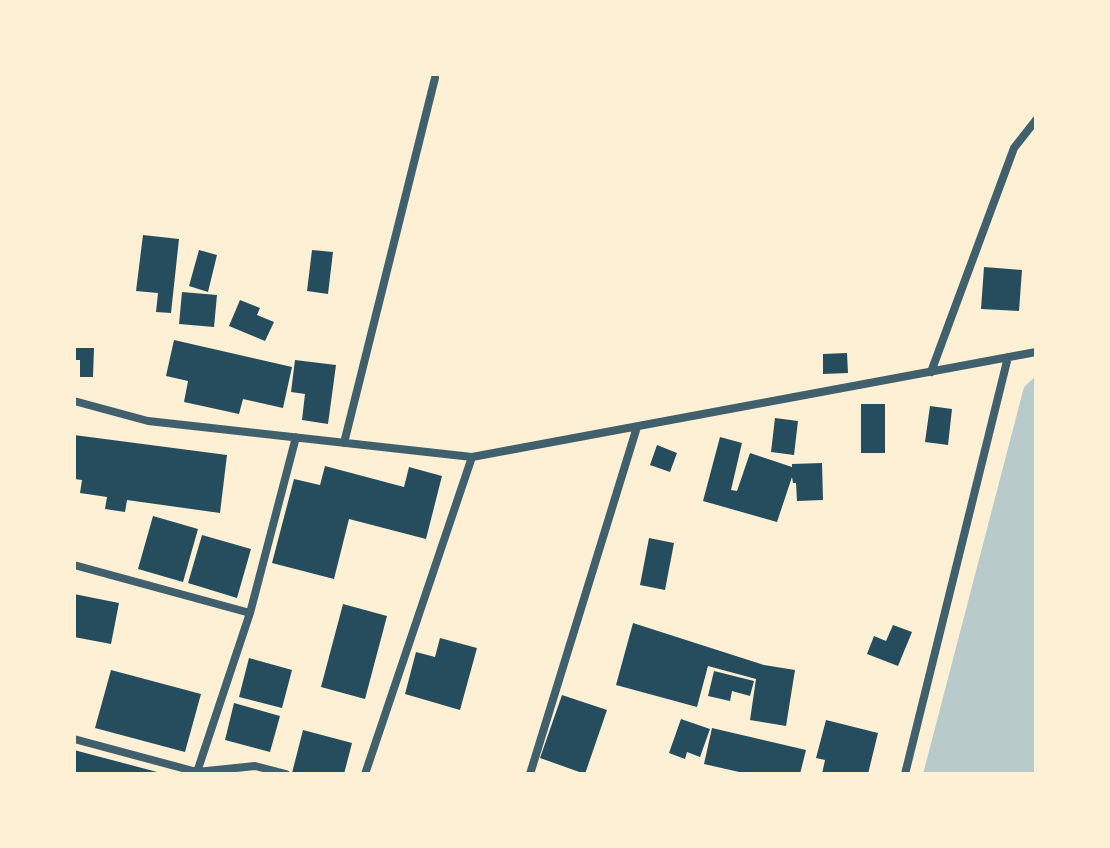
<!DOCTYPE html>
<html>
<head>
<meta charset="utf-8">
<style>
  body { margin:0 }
  #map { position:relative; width:1110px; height:848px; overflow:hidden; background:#fdf0d5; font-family:Merriweather,serif }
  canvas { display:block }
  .frame { position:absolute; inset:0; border:76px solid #fdf0d5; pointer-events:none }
</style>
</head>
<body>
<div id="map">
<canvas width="1110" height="848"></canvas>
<div class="frame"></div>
</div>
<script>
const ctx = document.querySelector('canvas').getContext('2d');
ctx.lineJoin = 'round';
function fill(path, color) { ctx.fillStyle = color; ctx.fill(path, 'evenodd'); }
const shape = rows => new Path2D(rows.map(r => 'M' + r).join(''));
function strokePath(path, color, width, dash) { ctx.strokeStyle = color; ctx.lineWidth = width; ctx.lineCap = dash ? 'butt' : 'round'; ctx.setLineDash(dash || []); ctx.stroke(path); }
fill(shape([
  [1036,376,1036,774,923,774,1024,387]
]), '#b9caca');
fill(shape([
  [143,235,179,239,171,313,156,312,158,293,136,291],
  [199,250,217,255,208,292,189,286],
  [312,250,333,252,328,294,307,291],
  [984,267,1022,270,1019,311,981,309],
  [182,292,217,295,214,327,179,324],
  [240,300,260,308,257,315,274,322,265,341,229,326],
  [174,340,292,367,283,408,243,399,239,414,184,402,188,381,166,376],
  [74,348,94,348,93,377,80,377,80,360,74,360],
  [847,353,848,373,823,374,823,354],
  [295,360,336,365,328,424,302,420,305,394,291,392],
  [861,404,885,404,885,453,861,453],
  [930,406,952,409,948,445,925,442],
  [775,418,798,421,794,455,771,452],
  [74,435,227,455,220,513,127,500,125,512,105,509,107,497,80,493,82,480,74,479],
  [720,437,742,443,731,490,737,491,750,453,792,467,792,464,822,463,823,500,797,501,796,483,793,483,792,477,777,522,703,501],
  [657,445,677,453,670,472,650,465],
  [325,466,404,487,409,467,442,476,426,539,349,519,334,579,272,563,294,479,320,485],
  [153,516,198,529,183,582,138,569],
  [202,535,251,549,237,598,188,583],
  [649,538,674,543,665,590,640,585],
  [74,594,119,603,111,644,74,637],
  [343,604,387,616,365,699,321,687],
  [633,623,764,665,795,670,786,726,750,720,756,679,708,666,697,707,616,685],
  [893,625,912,632,898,666,867,654,874,636,886,641],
  [440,638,477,648,460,710,405,694,416,652,435,657],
  [249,658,292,670,282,708,239,697],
  [111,670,201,694,185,752,95,728],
  [714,671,754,681,750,696,732,691,730,701,708,696],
  [562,695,607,710,585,774,540,758],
  [234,703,280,716,270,752,225,740],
  [681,719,710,729,700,757,687,752,685,759,669,753],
  [826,720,878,733,868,774,822,774,825,760,816,758],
  [712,728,806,750,800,774,748,774,704,764],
  [303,730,352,743,344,774,292,773],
  [74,750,161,773,161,774,74,774]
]), '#264d5e');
strokePath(shape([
  [931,372,1014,148,1036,120],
  [74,401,148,421,472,457,1036,352],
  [344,443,435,78],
  [74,565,250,613,197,772],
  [250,613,296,437],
  [74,739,197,772,255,766,286,774],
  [365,774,472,457],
  [530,774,637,427],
  [905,774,1008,357]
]), '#3f606c', 8);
</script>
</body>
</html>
